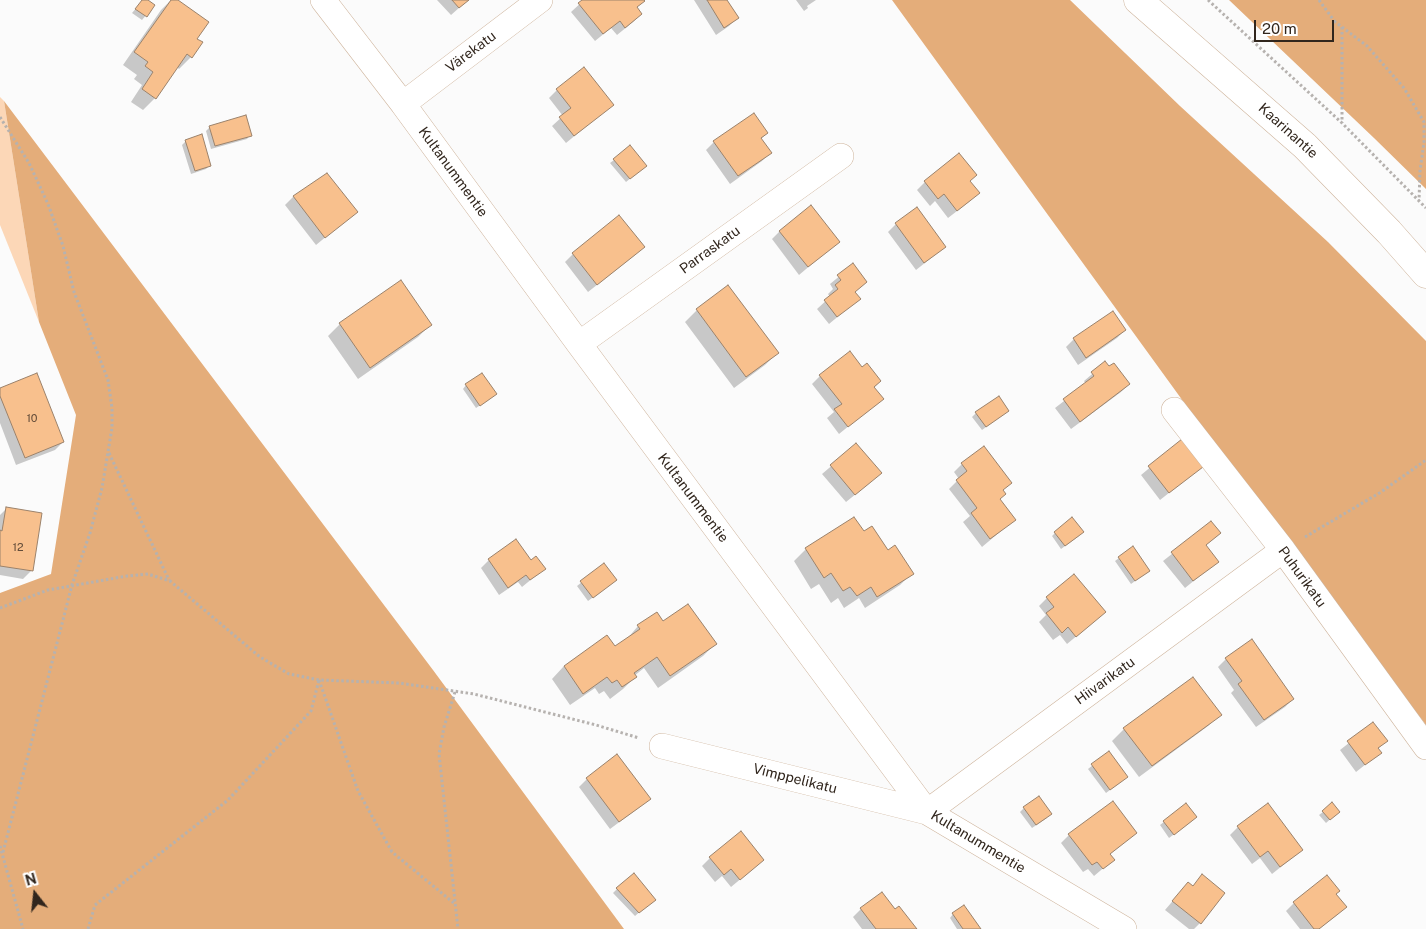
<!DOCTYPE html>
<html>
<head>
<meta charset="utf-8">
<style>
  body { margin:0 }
  #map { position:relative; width:1426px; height:929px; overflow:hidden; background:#fbfbfb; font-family:"Public Sans",sans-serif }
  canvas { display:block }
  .north { position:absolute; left:10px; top:869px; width:50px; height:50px; -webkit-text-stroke:4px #fff; paint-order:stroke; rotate:344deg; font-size:14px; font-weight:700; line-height:20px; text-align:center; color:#31261d }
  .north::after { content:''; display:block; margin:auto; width:18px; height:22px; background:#31261d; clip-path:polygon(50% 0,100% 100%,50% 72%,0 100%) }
  .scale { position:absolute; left:1254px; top:20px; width:80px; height:22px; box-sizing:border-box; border:2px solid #31261d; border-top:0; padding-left:6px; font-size:15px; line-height:18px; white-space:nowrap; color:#31261d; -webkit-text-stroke:4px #fff; paint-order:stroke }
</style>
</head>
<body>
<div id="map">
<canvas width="1426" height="929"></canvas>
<div class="north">N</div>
<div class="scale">20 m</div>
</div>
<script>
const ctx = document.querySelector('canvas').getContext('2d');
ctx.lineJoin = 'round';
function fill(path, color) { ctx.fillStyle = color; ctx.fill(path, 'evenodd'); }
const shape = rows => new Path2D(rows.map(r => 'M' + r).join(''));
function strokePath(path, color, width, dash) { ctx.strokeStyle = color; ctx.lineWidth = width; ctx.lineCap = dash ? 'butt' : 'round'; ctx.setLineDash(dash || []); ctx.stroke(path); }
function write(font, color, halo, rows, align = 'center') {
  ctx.font = font + ' "Public Sans",sans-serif'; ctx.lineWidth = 4; ctx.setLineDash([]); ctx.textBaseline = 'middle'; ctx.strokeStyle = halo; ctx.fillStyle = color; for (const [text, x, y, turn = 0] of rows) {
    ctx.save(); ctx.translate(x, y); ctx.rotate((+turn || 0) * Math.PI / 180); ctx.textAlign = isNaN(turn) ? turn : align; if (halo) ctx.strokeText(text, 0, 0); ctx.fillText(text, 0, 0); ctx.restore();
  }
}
fill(shape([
  [0,97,4,101,39,322,0,225]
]), '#fcd7b7');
fill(shape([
  [892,0,1070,0,1180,106,1328,242,1426,341,1426,725,1270,521],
  [1229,0,1426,0,1426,189,1374,138],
  [4,101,433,670,624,929,0,929,0,593,51,574,76,415,39,322]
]), '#e4ad7a');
fill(shape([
  [143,0,146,0,154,6,142,20,132,13],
  [171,0,176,0,196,39,191,57,179,69,177,67,155,98,143,110,131,102,142,85,134,79,137,75,123,65,161,10],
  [437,0,468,0,451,15],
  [584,0,642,0,643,1,636,8,641,14,633,22,617,35,611,28,595,41,571,12],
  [694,0,725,0,737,18,729,26,716,35],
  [796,0,816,0,807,6,808,8,804,11],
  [557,90,612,105,566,143,552,126,563,116,549,98],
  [210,127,250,135,247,139,211,149,206,131],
  [767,133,761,139,770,153,762,161,730,184,706,150,714,142],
  [186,141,210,165,206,169,191,174,182,145],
  [614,160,642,169,626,182,610,163],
  [327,174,356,212,316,245,285,205,293,197],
  [925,182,970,201,948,218,935,201,930,206,917,190],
  [896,224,945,247,916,270,888,232],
  [780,231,838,242,799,275,772,239],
  [573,254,635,255,588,292,565,262],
  [853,265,866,282,854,293,859,299,829,324,817,309,830,297,828,294,833,289,830,284],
  [401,282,430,325,418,337,358,379,328,336,340,324],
  [728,287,777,353,765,365,734,388,685,322,697,310],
  [1113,313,1125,330,1117,338,1078,365,1066,347,1074,339],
  [1105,363,1129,384,1121,392,1071,429,1055,408,1086,384,1084,381],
  [862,369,880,381,874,388,882,399,839,434,827,418,834,412,812,384,820,376],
  [466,385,491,398,476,408,463,389],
  [0,389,63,442,55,450,16,465,0,423],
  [1008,411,982,430,972,417,976,413],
  [1182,441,1202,467,1160,500,1141,475],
  [856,445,872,481,846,502,822,474],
  [962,464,1002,491,999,499,1014,520,982,547,963,522,970,516,949,489,959,479,954,472],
  [7,508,31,571,23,579,0,575,0,515],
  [854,519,863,533,912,573,900,585,865,608,859,598,844,608,838,598,831,603,819,584,811,589,794,561,806,549],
  [1211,523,1220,533,1205,546,1217,562,1185,588,1163,561],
  [1055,533,1079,536,1061,549,1052,536],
  [516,541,530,562,544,569,522,587,518,582,499,595,481,568,489,560],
  [1119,558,1149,571,1131,584,1115,561],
  [603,565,611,584,588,601,577,586],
  [1047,598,1096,620,1067,644,1060,635,1053,640,1039,622,1046,615,1039,606],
  [663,622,715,644,703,656,658,688,644,668,634,676,635,677,623,689,610,699,604,691,599,694,595,688,570,705,552,679,564,666,614,648,627,639,638,626],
  [1226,659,1293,699,1285,707,1256,727,1231,693,1234,690,1218,667],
  [1220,714,1208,726,1139,777,1112,741,1124,729],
  [1373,724,1386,741,1378,749,1380,753,1356,772,1340,750],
  [1108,753,1122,781,1106,793,1088,769],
  [587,779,649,798,641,806,610,829,579,787],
  [1186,805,1192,821,1169,838,1160,825],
  [1024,808,1047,818,1032,828,1020,812],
  [1323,812,1335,815,1326,823,1319,815],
  [1238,827,1302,850,1272,874,1260,858,1252,864,1230,835],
  [1136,833,1109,855,1113,860,1094,876,1088,869,1083,872,1061,843,1069,835],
  [710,858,755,867,731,887,722,876,715,882,702,866],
  [1202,876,1224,893,1200,923,1194,929,1189,929,1165,910,1188,883,1192,887],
  [617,889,650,903,635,916,613,893],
  [1335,894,1337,915,1319,929,1300,929,1286,911,1294,903],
  [861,909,895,911,915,929,862,929,853,917],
  [953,914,978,929,957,929,950,918]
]), '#0003');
const building = shape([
  [142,0,148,0,155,5,147,17,135,9,142,0],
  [171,0,178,0,209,22,197,39,203,42,192,58,187,54,156,99,142,89,153,72,145,66,148,62,134,52,171,0],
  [452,0,469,0,459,8,452,0],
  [582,0,644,0,645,1,637,7,642,14,625,28,620,21,603,34,578,3,582,0],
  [707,0,727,0,739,18,724,28,707,0],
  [584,67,614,105,574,136,559,117,571,108,556,89,584,67],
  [754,113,768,133,761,138,772,153,738,176,713,141,754,113],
  [246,115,252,136,215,146,209,126,246,115],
  [202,134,211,166,195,171,185,140,202,134],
  [630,145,647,166,630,179,613,159,630,145],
  [959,153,977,175,970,181,980,193,957,211,944,194,938,199,924,181,959,153],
  [327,173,358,212,325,238,293,196,327,173],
  [811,205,840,242,808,267,779,231,811,205],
  [917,207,946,247,924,263,895,223,917,207],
  [619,215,645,247,597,285,572,253,619,215],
  [853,263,867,282,855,292,861,299,837,317,824,300,838,289,835,285,841,280,837,275,853,263],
  [401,280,432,325,370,368,339,323,401,280],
  [728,285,779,353,746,377,696,309,728,285],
  [1113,311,1126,330,1086,358,1073,338,1113,311],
  [850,351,862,367,867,363,881,381,874,387,884,399,848,427,834,409,842,404,819,375,850,351],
  [1105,361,1109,366,1114,363,1130,384,1080,422,1063,399,1094,376,1091,372,1105,361],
  [37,373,64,442,25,458,0,396,0,388,37,373],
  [482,373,497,394,480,406,465,384,482,373],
  [999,396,1009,411,986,427,975,412,999,396],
  [1182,439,1203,467,1169,493,1148,466,1182,439],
  [856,443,882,473,855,495,830,465,856,443],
  [984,446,1012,483,1003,490,1006,494,1000,499,1016,520,990,539,971,513,977,508,956,480,967,471,961,463,984,446],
  [6,507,42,513,33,571,0,566,0,530,2,531,6,507],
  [854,517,864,531,872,526,888,550,895,545,914,574,877,597,871,587,857,596,850,587,843,591,831,573,824,578,805,548,854,517],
  [1072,517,1084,532,1065,546,1054,532,1072,517],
  [1211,521,1221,533,1206,545,1219,562,1193,581,1171,552,1211,521],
  [516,539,531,560,536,556,546,569,530,580,526,575,508,588,488,559,516,539],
  [1133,546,1150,571,1135,581,1118,557,1133,546],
  [604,563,617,580,593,598,580,581,604,563],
  [1074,574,1106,612,1076,637,1068,627,1062,633,1046,613,1054,607,1046,597,1074,574],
  [688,604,717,644,670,676,657,657,634,673,637,677,622,687,617,680,612,683,607,677,583,694,564,666,607,635,615,646,640,629,637,625,657,612,663,621,688,604],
  [1252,639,1294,699,1264,720,1238,684,1242,681,1225,658,1252,639],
  [1193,677,1222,715,1152,766,1123,728,1193,677],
  [1373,722,1388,741,1378,748,1382,753,1365,765,1347,741,1373,722],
  [1109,751,1128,777,1110,790,1091,764,1109,751],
  [617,754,651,799,619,822,586,778,617,754],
  [1039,796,1052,814,1036,825,1023,807,1039,796],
  [1113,801,1137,833,1110,854,1115,860,1103,869,1097,862,1092,865,1068,834,1113,801],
  [1332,802,1340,812,1330,820,1322,811,1332,802],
  [1186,803,1197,817,1174,835,1163,821,1186,803],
  [1268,803,1303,850,1280,867,1268,851,1260,857,1237,826,1268,803],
  [741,831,764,860,740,880,731,869,724,875,709,857,741,831],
  [634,873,656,900,639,913,616,888,634,873],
  [1202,874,1225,893,1201,924,1172,901,1188,882,1193,886,1202,874],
  [1327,875,1340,891,1336,894,1347,907,1319,929,1314,929,1293,902,1327,875],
  [882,892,895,909,899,906,917,929,876,929,860,908,882,892],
  [964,905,981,929,963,929,952,913,964,905]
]);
fill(building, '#f8c08d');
strokePath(building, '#9b826b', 1);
const street = shape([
  [323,0,403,104,579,344,927,812,1124,929],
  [403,104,540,0],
  [579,344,841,156],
  [1174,410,1283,550,1426,747],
  [662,746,927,812,1283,550]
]);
const secondary = shape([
  [1138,0,1305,146,1389,232,1426,274]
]);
strokePath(street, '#ceb49c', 26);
strokePath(secondary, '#ceb49c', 29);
strokePath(shape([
  [1208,0,1342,123,1426,208],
  [1319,0,1335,22],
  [1334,21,1367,46,1404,88,1424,122,1424,142,1420,171,1419,201],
  [1342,27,1342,123],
  [0,117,29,163,48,204,63,246,74,292,108,380,112,408,112,428,102,488,90,533,72,585,3,852],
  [109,453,169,580],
  [1305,537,1381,492,1426,460],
  [0,608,48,590,127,576,148,574,170,581,260,657,289,674,319,680,399,683,474,694,596,725,639,738],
  [319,680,358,791,392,852,455,904],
  [455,692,444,727,439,754,458,929],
  [0,846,23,929],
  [88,929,95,905,228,800,311,711,319,680]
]), '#b6b2af', 3, [2.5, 2.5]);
strokePath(street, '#fff', 25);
strokePath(secondary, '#fff', 28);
write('11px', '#634c39', null, [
  ["10",32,419],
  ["12",18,548]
]);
write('14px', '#31261d', '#fff', [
  ["Värekatu",471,52,-37],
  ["Kaarinantie",1288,131,42],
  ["Kultanummentie",453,172,54],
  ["Parraskatu",710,250,-36],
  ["Kultanummentie",693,498,53],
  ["Puhurikatu",1302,577,54],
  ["Hiivarikatu",1105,681,-36],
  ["Vimppelikatu",795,779,14],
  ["Kultanummentie",978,842,31]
]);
</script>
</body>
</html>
